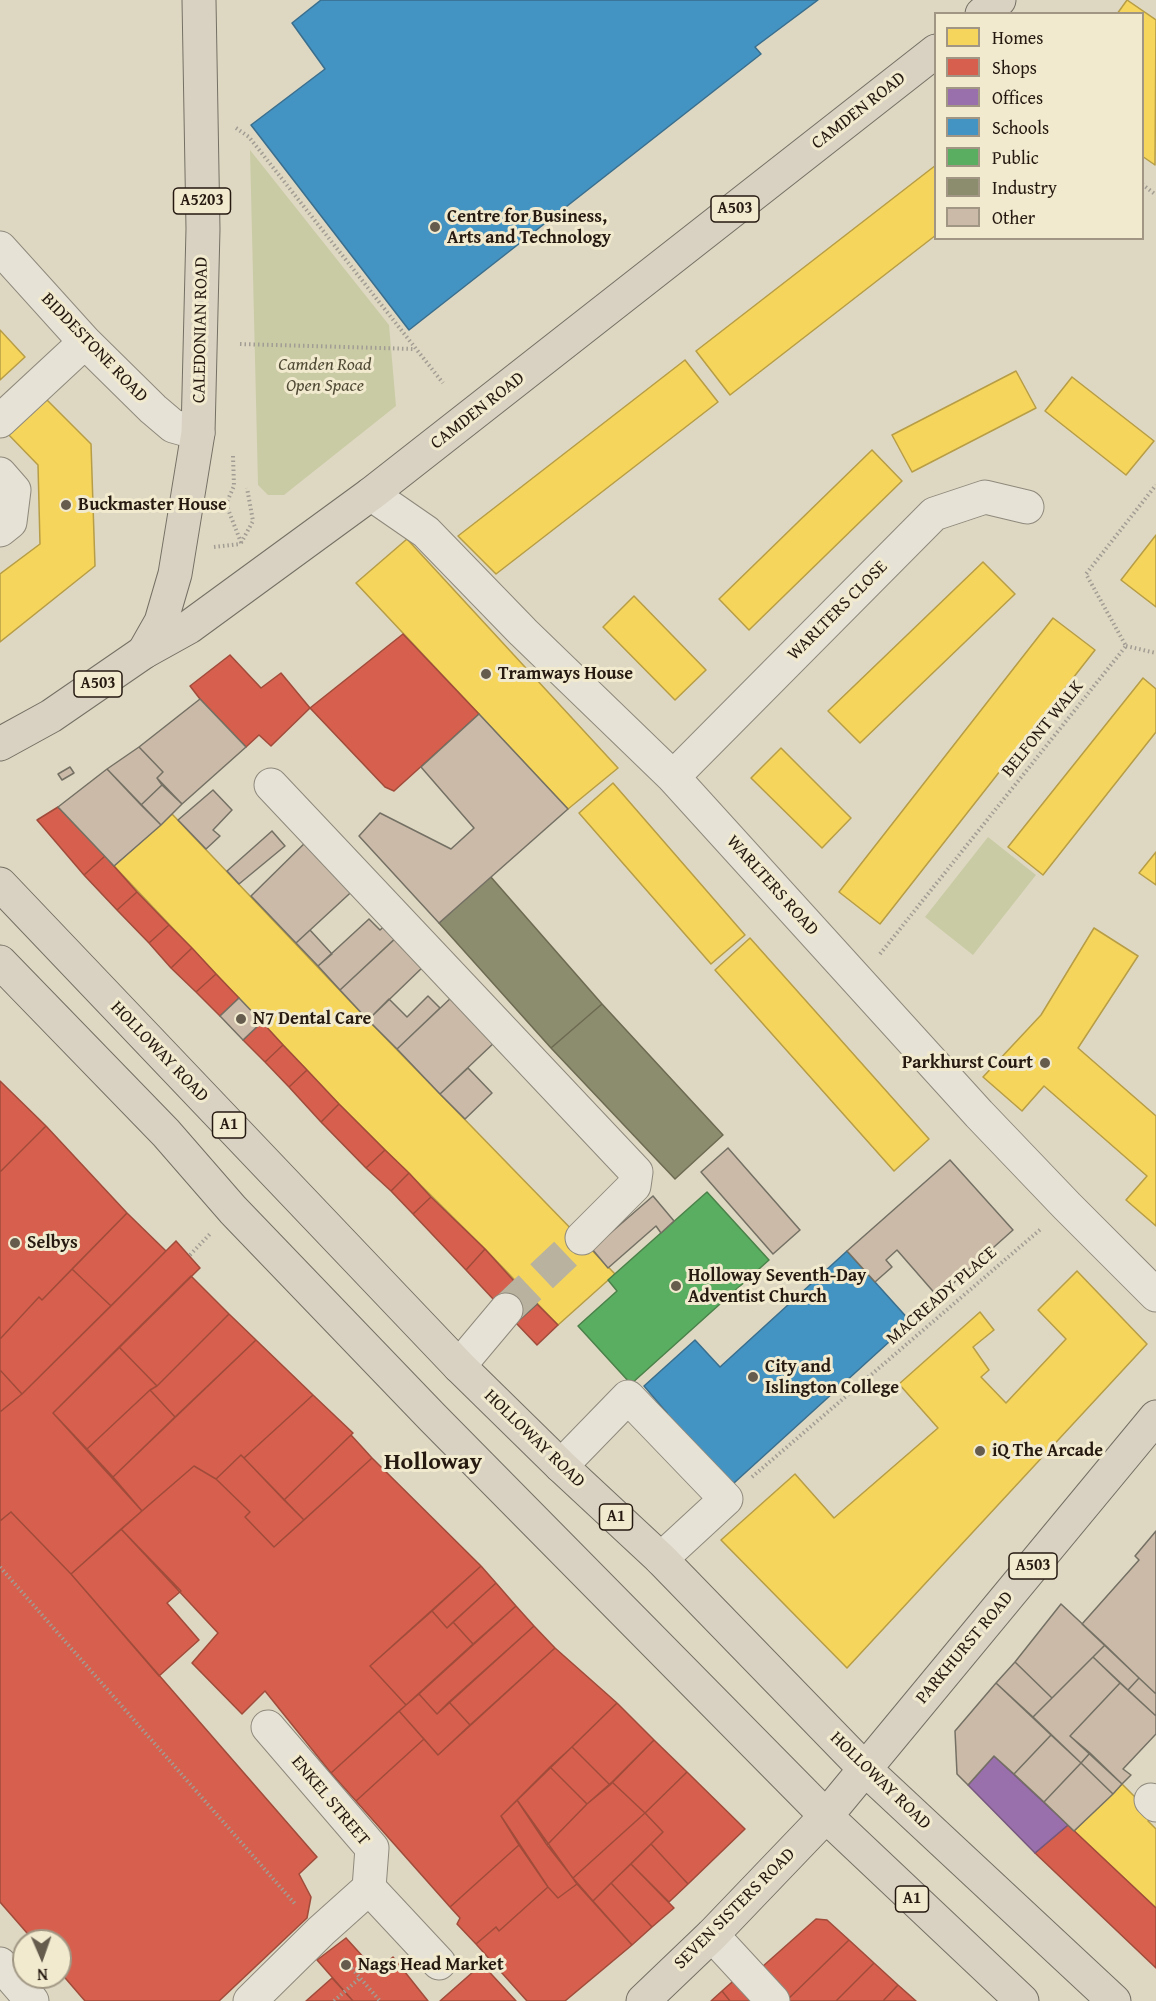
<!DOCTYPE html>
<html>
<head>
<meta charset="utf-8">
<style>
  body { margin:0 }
  #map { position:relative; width:1156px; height:2001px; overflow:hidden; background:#ded8c2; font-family:"Gentium Book Plus",serif }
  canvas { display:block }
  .legend { position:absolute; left:934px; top:12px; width:210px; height:228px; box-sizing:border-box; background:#f2eacf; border:2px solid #a09683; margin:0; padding:8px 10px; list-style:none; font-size:18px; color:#251910 }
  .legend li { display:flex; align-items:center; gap:12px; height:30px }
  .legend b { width:30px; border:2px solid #a09683 }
  .north { position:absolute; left:12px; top:1929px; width:60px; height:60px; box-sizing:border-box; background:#f2eacf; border:2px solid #a09683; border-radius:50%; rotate:178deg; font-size:16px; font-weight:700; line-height:24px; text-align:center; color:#251910 }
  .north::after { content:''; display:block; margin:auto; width:21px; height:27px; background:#665c4e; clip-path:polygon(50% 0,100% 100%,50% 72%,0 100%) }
</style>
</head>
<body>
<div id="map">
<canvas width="1156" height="2001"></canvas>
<ul class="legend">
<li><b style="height:16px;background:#f6d55c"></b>Homes</li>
<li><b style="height:16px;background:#d6604d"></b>Shops</li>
<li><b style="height:16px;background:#9970ab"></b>Offices</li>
<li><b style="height:16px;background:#4393c3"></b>Schools</li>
<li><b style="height:16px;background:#5aae61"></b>Public</li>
<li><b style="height:16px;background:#8c8c6e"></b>Industry</li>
<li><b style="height:16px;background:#cabaa7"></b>Other</li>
</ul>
<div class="north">N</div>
</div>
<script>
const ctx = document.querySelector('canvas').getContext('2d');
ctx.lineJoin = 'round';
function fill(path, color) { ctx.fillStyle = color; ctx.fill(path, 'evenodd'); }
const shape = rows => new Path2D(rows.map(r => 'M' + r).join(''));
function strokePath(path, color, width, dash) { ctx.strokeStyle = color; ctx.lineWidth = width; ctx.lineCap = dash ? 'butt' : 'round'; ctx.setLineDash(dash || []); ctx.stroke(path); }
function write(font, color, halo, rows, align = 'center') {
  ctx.font = font + ' "Gentium Book Plus",serif'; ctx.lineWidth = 6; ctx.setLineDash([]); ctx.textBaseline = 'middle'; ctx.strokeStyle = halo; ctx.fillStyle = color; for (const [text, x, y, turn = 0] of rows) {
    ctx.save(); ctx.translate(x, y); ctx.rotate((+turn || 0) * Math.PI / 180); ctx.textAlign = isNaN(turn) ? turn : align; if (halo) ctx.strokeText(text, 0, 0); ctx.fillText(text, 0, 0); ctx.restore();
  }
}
fill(shape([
  [250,150,389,325,396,406,284,495,268,495,258,485],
  [988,837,1036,875,973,955,925,917]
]), '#c9cba5');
const homes = shape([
  [1127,0,1156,20,1155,165,1142,156,1142,14,1117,14,1127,0],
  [936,165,936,235,730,395,696,351,936,165],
  [0,330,25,357,0,380,0,330],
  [685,360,718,402,496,574,458,536,685,360],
  [1016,371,1036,408,912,472,892,435,1016,371],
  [1072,377,1154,441,1126,475,1045,411,1072,377],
  [43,396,91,444,95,566,0,642,0,574,40,544,38,465,6,432,43,396],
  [872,450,902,481,749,630,719,599,872,450],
  [1156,535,1156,607,1121,580,1156,535],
  [407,539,618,768,568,809,356,583,407,539],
  [983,562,1015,594,860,743,828,711,983,562],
  [634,596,706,670,675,700,603,627,634,596],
  [1053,618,1095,650,880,924,839,892,1053,618],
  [1143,678,1156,689,1156,732,1043,875,1008,847,1143,678],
  [781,748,851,818,822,848,751,778,781,748],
  [613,783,745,935,711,964,579,813,613,783],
  [172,814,368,1020,615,1274,558,1325,485,1249,339,1104,114,866,172,814],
  [1156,852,1156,885,1139,873,1156,852],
  [1094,928,1138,956,1078,1048,1156,1116,1156,1226,1126,1200,1147,1176,1044,1086,1022,1111,983,1077,1041,1015,1094,928],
  [750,938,929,1139,894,1171,715,970,750,938],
  [1077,1271,1147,1344,847,1668,721,1540,795,1474,834,1518,938,1428,899,1384,980,1312,994,1330,973,1347,989,1370,981,1377,1006,1403,1066,1339,1038,1310,1077,1271],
  [1122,1784,1153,1815,1148,1821,1156,1829,1156,1908,1074,1831,1122,1784]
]);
fill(homes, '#f6d55c');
strokePath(homes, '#b79d45', 1.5);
const shops = shape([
  [403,634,479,714,394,791,385,787,310,708,403,634],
  [230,655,261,688,281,673,310,708,271,746,259,735,246,747,200,699,190,686,230,655],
  [58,807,105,856,84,875,37,820,58,807],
  [105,856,137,892,117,910,84,875,105,856],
  [137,892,169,925,149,943,117,910,137,892],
  [169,925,192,948,171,968,149,943,169,925],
  [192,948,216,974,196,992,171,968,192,948],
  [216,974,239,998,220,1016,196,992,216,974],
  [262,1022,283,1045,265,1062,243,1040,262,1022],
  [283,1045,307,1070,289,1087,265,1062,283,1045],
  [307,1070,339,1104,321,1122,289,1087,307,1070],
  [0,1081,46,1126,0,1172,0,1081],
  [339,1104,385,1150,366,1168,321,1122,339,1104],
  [46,1126,127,1213,42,1300,39,1297,0,1339,0,1172,46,1126],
  [385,1150,409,1173,391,1191,366,1168,385,1150],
  [409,1173,431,1197,413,1214,391,1191,409,1173],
  [431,1197,485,1249,466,1270,413,1214,431,1197],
  [127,1213,166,1251,111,1306,72,1269,127,1213],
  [176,1241,200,1268,53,1413,142,1511,71,1574,11,1512,0,1521,0,1412,22,1394,176,1241],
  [485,1249,514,1281,494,1300,466,1270,485,1249],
  [72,1269,111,1306,22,1394,0,1370,0,1339,39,1297,42,1300,72,1269],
  [191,1276,229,1314,157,1386,119,1347,191,1276],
  [537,1304,558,1325,537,1345,516,1323,537,1304],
  [229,1314,256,1340,175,1417,150,1390,157,1386,229,1314],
  [256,1340,313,1395,244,1458,241,1455,216,1479,194,1466,142,1511,113,1477,256,1340],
  [119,1347,157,1386,150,1390,87,1449,53,1413,119,1347],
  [0,1370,22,1394,0,1412,0,1370],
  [150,1390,175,1417,113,1477,87,1449,150,1390],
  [313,1395,353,1433,284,1500,244,1458,313,1395],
  [351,1435,372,1458,304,1520,284,1500,351,1435],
  [241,1455,304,1520,274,1547,245,1517,250,1512,216,1479,241,1455],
  [372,1458,481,1566,370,1666,406,1705,331,1773,265,1691,242,1714,192,1663,218,1633,121,1529,194,1466,216,1479,250,1512,245,1517,274,1547,372,1458],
  [11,1512,71,1574,317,1857,299,1874,311,1897,307,1918,219,2001,85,2001,60,1972,60,1941,34,1941,0,1902,0,1521,11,1512],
  [121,1529,181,1591,167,1603,199,1640,159,1676,71,1574,121,1529],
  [481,1566,496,1583,447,1628,432,1611,481,1566],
  [496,1583,516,1606,473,1644,453,1622,496,1583],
  [516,1606,534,1626,437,1714,419,1694,516,1606],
  [432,1611,447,1628,453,1622,473,1644,406,1705,370,1666,432,1611],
  [534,1626,555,1648,470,1725,449,1702,534,1626],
  [555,1648,617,1703,501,1816,519,1845,450,1907,356,1801,424,1739,438,1755,555,1648],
  [419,1694,437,1714,449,1702,470,1725,438,1755,399,1711,419,1694],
  [617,1703,654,1740,610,1785,572,1747,617,1703],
  [399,1711,424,1739,356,1801,331,1773,399,1711],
  [654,1740,687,1772,645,1813,612,1782,654,1740],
  [572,1747,610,1785,587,1804,550,1767,572,1747],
  [550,1767,587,1804,547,1845,517,1800,550,1767],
  [687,1772,745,1829,688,1884,651,1844,663,1832,645,1813,687,1772],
  [612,1782,645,1813,573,1878,547,1845,587,1804,612,1782],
  [517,1800,577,1884,558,1898,548,1887,501,1816,517,1800],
  [645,1813,663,1832,593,1901,573,1878,645,1813],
  [1068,1825,1156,1908,1156,1968,1035,1853,1068,1825],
  [651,1844,688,1884,669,1902,631,1864,651,1844],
  [519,1845,548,1887,499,1931,496,1927,476,1944,457,1924,460,1918,450,1907,519,1845],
  [631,1864,674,1908,652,1927,611,1883,631,1864],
  [611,1883,652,1927,632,1945,593,1901,611,1883],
  [577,1884,632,1945,565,2001,527,2001,476,1944,496,1927,499,1931,548,1887,558,1898,577,1884],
  [816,1919,827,1920,849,1940,786,2001,753,1975,816,1919],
  [346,1938,376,1971,393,1957,428,2001,353,2001,317,1960,346,1938],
  [849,1940,874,1963,836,2001,786,2001,849,1940],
  [874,1963,898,1985,883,2001,836,2001,874,1963],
  [482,1964,516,2001,440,2001,482,1964],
  [740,1975,762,2001,730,2001,722,1991,740,1975],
  [332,1978,353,2001,306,2001,332,1978],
  [898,1985,916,2001,883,2001,898,1985],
  [722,1991,730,2001,711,2001,722,1991]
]);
fill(shops, '#d6604d');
strokePath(shops, '#a14b3b', 1.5);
const offices = shape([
  [994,1756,1068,1825,1035,1853,968,1785,994,1756]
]);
fill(offices, '#9970ab');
strokePath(offices, '#76567c', 1.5);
const schools = shape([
  [321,0,818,0,755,47,761,54,409,330,251,125,325,69,292,23,321,0],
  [847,1251,911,1322,723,1493,658,1422,667,1413,644,1386,695,1340,720,1367,847,1251]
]);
fill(schools, '#4393c3');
strokePath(schools, '#3a6e8d', 1.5);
const public = shape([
  [707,1192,769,1260,631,1384,578,1326,617,1291,608,1280,707,1192]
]);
fill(public, '#5aae61');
strokePath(public, '#4a8149', 1.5);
const industry = shape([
  [490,876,602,1004,551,1048,439,923,490,876],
  [602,1004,723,1135,675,1179,551,1048,602,1004]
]);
fill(industry, '#8c8c6e');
strokePath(industry, '#6d6a52', 1.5);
const building = shape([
  [200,699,246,747,182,804,157,778,163,772,139,747,200,699],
  [479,714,568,809,439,923,359,836,380,813,451,849,474,828,421,767,479,714],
  [139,747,163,772,157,778,162,785,141,805,107,769,139,747],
  [70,767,74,773,62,780,58,774,70,767],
  [107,769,161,825,114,866,58,807,107,769],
  [162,785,182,804,161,825,141,805,162,785],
  [213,790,232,810,213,830,220,836,206,849,178,820,213,790],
  [272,831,285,846,239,884,227,871,272,831],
  [313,835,360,884,296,943,251,896,313,835],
  [369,919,380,930,390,921,401,933,340,990,318,966,369,919],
  [310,930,332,954,318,966,296,943,310,930],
  [397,937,424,966,368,1020,340,990,397,937],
  [454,995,497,1040,440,1094,397,1049,454,995],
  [428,996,440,1008,397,1049,368,1020,389,999,407,1017,428,996],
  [239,998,262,1022,243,1040,220,1016,239,998],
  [468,1068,492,1093,465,1119,440,1094,468,1068],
  [728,1148,800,1230,773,1254,701,1172,728,1148],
  [950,1160,1013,1230,938,1297,897,1250,886,1260,892,1267,875,1282,847,1251,950,1160],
  [653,1196,674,1221,661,1233,656,1226,608,1268,592,1249,653,1196],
  [514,1281,537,1304,516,1323,494,1300,514,1281],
  [1156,1531,1156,1694,1082,1624,1139,1560,1135,1556,1156,1531],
  [1061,1604,1105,1645,1052,1698,1015,1662,1061,1604],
  [1105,1645,1139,1678,1128,1690,1093,1657,1105,1645],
  [1093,1657,1120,1683,1070,1736,1090,1753,1081,1763,1033,1717,1093,1657],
  [1015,1662,1052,1698,1033,1717,996,1683,1015,1662],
  [1139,1678,1156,1694,1156,1716,1128,1690,1139,1678],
  [996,1683,1051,1735,1014,1774,994,1756,968,1785,957,1774,955,1731,996,1683],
  [1120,1683,1156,1716,1156,1734,1123,1769,1131,1775,1122,1784,1070,1736,1120,1683],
  [1051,1735,1081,1763,1044,1802,1014,1774,1051,1735],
  [1090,1753,1122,1784,1113,1794,1081,1763,1090,1753],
  [1081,1763,1113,1794,1074,1831,1044,1802,1081,1763]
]);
fill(building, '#cabaa7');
strokePath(building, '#747064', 1.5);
strokePath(shape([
  [506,1310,582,1238]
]), '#b9b29e', 33, [33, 16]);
const minor = shape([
  [0,248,85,342,153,409,173,426,198,433],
  [0,421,85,342],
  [0,474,14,490,10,522,0,530],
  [371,494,426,532,523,632,673,777,979,1114,1067,1206,1156,1295],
  [673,777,934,514,985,497,1027,507],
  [271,785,636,1172,634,1186,582,1238],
  [459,1366,506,1310],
  [561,1466,628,1397,726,1499,661,1559],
  [268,1727,372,1848,369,1888,439,1963],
  [1151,1800,1156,1805],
  [712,1935,773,2001],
  [0,1964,32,2001],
  [250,2001,321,1931,369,1888]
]);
const major = shape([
  [144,652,161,622,175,574,198,433,203,229,199,0]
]);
const highway = shape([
  [982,14,999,0],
  [0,744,51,716,144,652,189,627,371,494,936,51],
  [0,884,459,1366,561,1466,661,1559,865,1769,1114,2001],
  [0,962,166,1133,233,1210,432,1417,826,1816,1022,2001],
  [643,2001,712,1935,826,1816,1156,1417]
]);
strokePath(minor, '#8e897c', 35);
strokePath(major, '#747064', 35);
strokePath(highway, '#747064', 35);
strokePath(shape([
  [236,128,249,137,443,383],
  [1142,184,1156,195],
  [240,344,415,349],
  [233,456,234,486,226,504,242,545],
  [241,543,253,521,247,488],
  [214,547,240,544],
  [1126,646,1156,653],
  [880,954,1126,646,1086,574,1156,485],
  [190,1255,210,1234],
  [752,1477,1042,1228],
  [0,1567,296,1905],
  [343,1958,380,2001],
  [334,2001,360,1978]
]), '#a29d94', 4, [1.5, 3]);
strokePath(minor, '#e6e2d6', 33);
strokePath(major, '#d9d2c2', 33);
strokePath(highway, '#d9d2c2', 33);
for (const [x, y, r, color] of [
  [435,227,6,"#665c4e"],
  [66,505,6,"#665c4e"],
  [486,674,6,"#665c4e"],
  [241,1019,6,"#665c4e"],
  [1045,1063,6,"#665c4e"],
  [15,1243,6,"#665c4e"],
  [676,1286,6,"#665c4e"],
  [753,1377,6,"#665c4e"],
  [980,1451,6,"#665c4e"],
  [346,1965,6,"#665c4e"]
]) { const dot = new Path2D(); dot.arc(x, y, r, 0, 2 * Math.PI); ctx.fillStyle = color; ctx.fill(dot); strokePath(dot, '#f2eacf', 2); }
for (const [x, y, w] of [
  [202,201,57],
  [735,209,48],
  [98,684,48],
  [229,1125,33],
  [616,1517,33],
  [1033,1566,48],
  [912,1899,33]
]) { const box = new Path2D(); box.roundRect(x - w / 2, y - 13, w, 26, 4.5); ctx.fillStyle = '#f2eacf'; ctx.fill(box); strokePath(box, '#251910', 1.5); }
write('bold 16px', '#251910', null, [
  ["A5203",202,201],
  ["A503",735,209],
  ["A503",98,684],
  ["A1",229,1125],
  ["A1",616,1517],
  ["A503",1033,1566],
  ["A1",912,1899]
]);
write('18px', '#251910', '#f2eacf', [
  ["CAMDEN ROAD",859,111,-38],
  ["CALEDONIAN ROAD",201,330,-89],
  ["BIDDESTONE ROAD",94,348,46],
  ["CAMDEN ROAD",478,411,-38],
  ["WARLTERS CLOSE",838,611,-45],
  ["BELFONT WALK",1043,729,-51],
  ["WARLTERS ROAD",772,886,48],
  ["HOLLOWAY ROAD",159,1052,46],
  ["MACREADY PLACE",942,1296,-41],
  ["HOLLOWAY ROAD",534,1439,44],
  ["PARKHURST ROAD",965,1648,-50],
  ["HOLLOWAY ROAD",880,1781,44],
  ["ENKEL STREET",330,1801,50],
  ["SEVEN SISTERS ROAD",735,1909,-45]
]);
write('bold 18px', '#251910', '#f2eacf', [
  ["Centre for Business,",447,217],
  ["Arts and Technology",447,238],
  ["Buckmaster House",78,505],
  ["Tramways House",498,674],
  ["N7 Dental Care",253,1019],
  ["Parkhurst Court",1033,1063,"right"],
  ["Selbys",27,1243],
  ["Holloway Seventh-Day",688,1276],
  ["Adventist Church",688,1297],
  ["City and",765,1367],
  ["Islington College",765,1388],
  ["iQ The Arcade",992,1451],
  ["Nags Head Market",358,1965]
], 'left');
write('italic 18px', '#514b36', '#f2eacf', [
  ["Camden Road",325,365],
  ["Open Space",325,386]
]);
write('bold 24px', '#251910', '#f2eacf', [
  ["Holloway",433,1463]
]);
</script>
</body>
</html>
